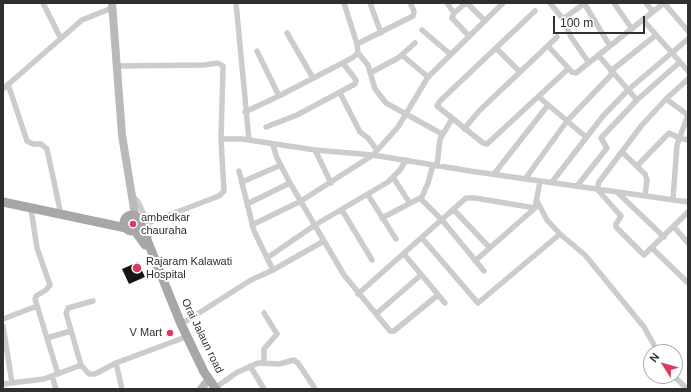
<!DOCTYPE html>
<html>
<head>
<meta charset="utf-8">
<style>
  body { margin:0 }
  #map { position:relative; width:691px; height:392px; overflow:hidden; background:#fff; font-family:Arial,sans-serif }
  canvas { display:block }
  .frame { position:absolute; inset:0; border:4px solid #2f2f2f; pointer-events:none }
  .north { position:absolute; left:643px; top:344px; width:40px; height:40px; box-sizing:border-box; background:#fff; border:1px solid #acacac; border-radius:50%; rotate:307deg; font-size:11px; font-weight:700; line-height:16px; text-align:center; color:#2f2f2f }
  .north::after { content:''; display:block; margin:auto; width:14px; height:18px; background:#dc3b61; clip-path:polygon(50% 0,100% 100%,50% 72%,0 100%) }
  .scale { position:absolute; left:553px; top:16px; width:92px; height:18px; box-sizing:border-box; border:2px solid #2f2f2f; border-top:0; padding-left:5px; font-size:12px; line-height:14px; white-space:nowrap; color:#2f2f2f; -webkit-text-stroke:3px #fff; paint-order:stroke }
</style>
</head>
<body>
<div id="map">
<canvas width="691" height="392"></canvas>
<div class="frame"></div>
<div class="north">N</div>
<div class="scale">100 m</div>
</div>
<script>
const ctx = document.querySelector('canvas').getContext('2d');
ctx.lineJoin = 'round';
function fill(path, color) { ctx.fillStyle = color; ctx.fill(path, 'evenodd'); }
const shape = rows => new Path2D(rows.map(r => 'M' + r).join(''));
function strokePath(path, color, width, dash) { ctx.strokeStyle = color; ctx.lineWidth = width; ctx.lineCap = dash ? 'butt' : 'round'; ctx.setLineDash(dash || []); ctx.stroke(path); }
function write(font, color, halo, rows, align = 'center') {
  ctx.font = font + ' Arial,sans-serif'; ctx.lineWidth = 4; ctx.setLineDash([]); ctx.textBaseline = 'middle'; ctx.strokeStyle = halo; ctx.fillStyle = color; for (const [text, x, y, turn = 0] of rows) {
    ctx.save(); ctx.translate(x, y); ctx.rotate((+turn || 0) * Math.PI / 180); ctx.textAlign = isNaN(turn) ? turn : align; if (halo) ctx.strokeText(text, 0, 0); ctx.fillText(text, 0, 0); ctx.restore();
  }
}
fill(shape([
  [138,262,145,277,129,284,122,269]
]), '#161616');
strokePath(shape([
  [43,3,60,37],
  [236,3,249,140],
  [370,3,381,33],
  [447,3,454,13],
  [466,3,454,13,452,18,469,36],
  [467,3,485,21],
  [550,3,563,19,571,37,589,63],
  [584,3,610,46],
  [614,3,632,29],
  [646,3,653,12],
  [664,3,688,31],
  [535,11,440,101,437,106,483,143,487,144,568,69],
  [563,19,585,3],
  [643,20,688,71],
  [422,30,450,54],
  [287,33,313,78],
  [357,44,413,16,414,11,410,3],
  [548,46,572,72,576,73,664,3],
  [496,48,520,72],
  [257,51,279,96],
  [358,53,368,65,375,89,386,103,442,134],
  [402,55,428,77],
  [598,55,637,100],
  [116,66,204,65,218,63,223,66,223,69,221,139,224,191,219,196,148,223],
  [611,71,656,35],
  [370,73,398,58,415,43],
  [688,79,666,99,642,125,599,182,597,189,621,216,616,224,616,227,644,255,688,212],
  [8,84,27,141,33,144,41,144,47,149,60,210],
  [3,89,82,20,112,8],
  [340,93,360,132,368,138,377,150],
  [539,97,586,137],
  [666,99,688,115],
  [245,112,279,96,352,58,358,53,357,44,344,3],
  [266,127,297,115,355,84,356,80,343,63],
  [464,129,480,110,557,37],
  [221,139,242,139,315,150,373,155,470,171,688,202],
  [273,145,277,158,290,183,344,275,390,331,394,331,438,295],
  [315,150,331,183],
  [622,152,645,174,647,180,645,196],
  [437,166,440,139,452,119],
  [637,166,669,133,679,138,688,140],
  [239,171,254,231,273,270],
  [494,174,548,105],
  [393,177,409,202],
  [525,179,567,121,613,73],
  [242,182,281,165],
  [552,182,603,116,628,90,688,39],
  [577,186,607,148,601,138,637,100,680,62],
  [617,192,664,237],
  [132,195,138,202,148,223,149,238],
  [368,195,396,239],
  [421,199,428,183,433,165],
  [673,199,677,145,688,115],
  [537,201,547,220,560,234,585,255,644,327,658,352],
  [247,204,290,183],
  [31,209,37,248,50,285,46,290,36,296,35,299,58,374],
  [453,209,490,248],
  [342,210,372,260],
  [382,218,420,198,442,220,484,271],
  [252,225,301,201,373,155,398,127,428,77,503,3],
  [674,227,688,243],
  [422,238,478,303,560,234],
  [653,249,688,283],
  [404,254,445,303],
  [267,258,315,225,388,182,400,170,406,160],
  [475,261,535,208,540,181],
  [358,294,466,198,475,198,535,208],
  [93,301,68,308,66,313,81,365,89,374,95,374,116,363,183,338],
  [376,314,421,275],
  [3,319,37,306],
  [180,325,251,280,273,270,324,241],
  [3,326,12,383],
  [47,338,71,331],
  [116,363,122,389],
  [264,363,264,349,277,334,264,313],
  [250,366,264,389],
  [52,376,56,389],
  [674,376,687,389],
  [3,384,44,379,81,365],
  [215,388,236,373,258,363,279,364,294,360,298,363,314,387]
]), '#ccc', 5.5);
strokePath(shape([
  [112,3,122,135,135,215],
  [201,389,209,379]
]), '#b9b9b9', 8);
strokePath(shape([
  [3,202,126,228],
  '124 223a8 8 0 1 1 16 0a8 8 0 1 1-16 0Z',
  [141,225,181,324,204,372,216,389],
  [135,231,145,245]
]), '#a7a7a7', 9);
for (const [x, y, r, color] of [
  [133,224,4,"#dc3b61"],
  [137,268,5,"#dc3b61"],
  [170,333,4,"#dc3b61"]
]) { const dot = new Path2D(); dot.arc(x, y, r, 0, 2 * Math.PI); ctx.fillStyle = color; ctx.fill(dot); strokePath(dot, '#fff', 1.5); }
write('11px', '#2f2f2f', '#fff', [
  ["ambedkar",141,218],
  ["chauraha",141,231],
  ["Rajaram Kalawati",146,262],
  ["Hospital",146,275],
  ["V Mart",162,333,"right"]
], 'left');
write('11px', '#2f2f2f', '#fff', [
  ["Orai Jalaun road",202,336,64]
]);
</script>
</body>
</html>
